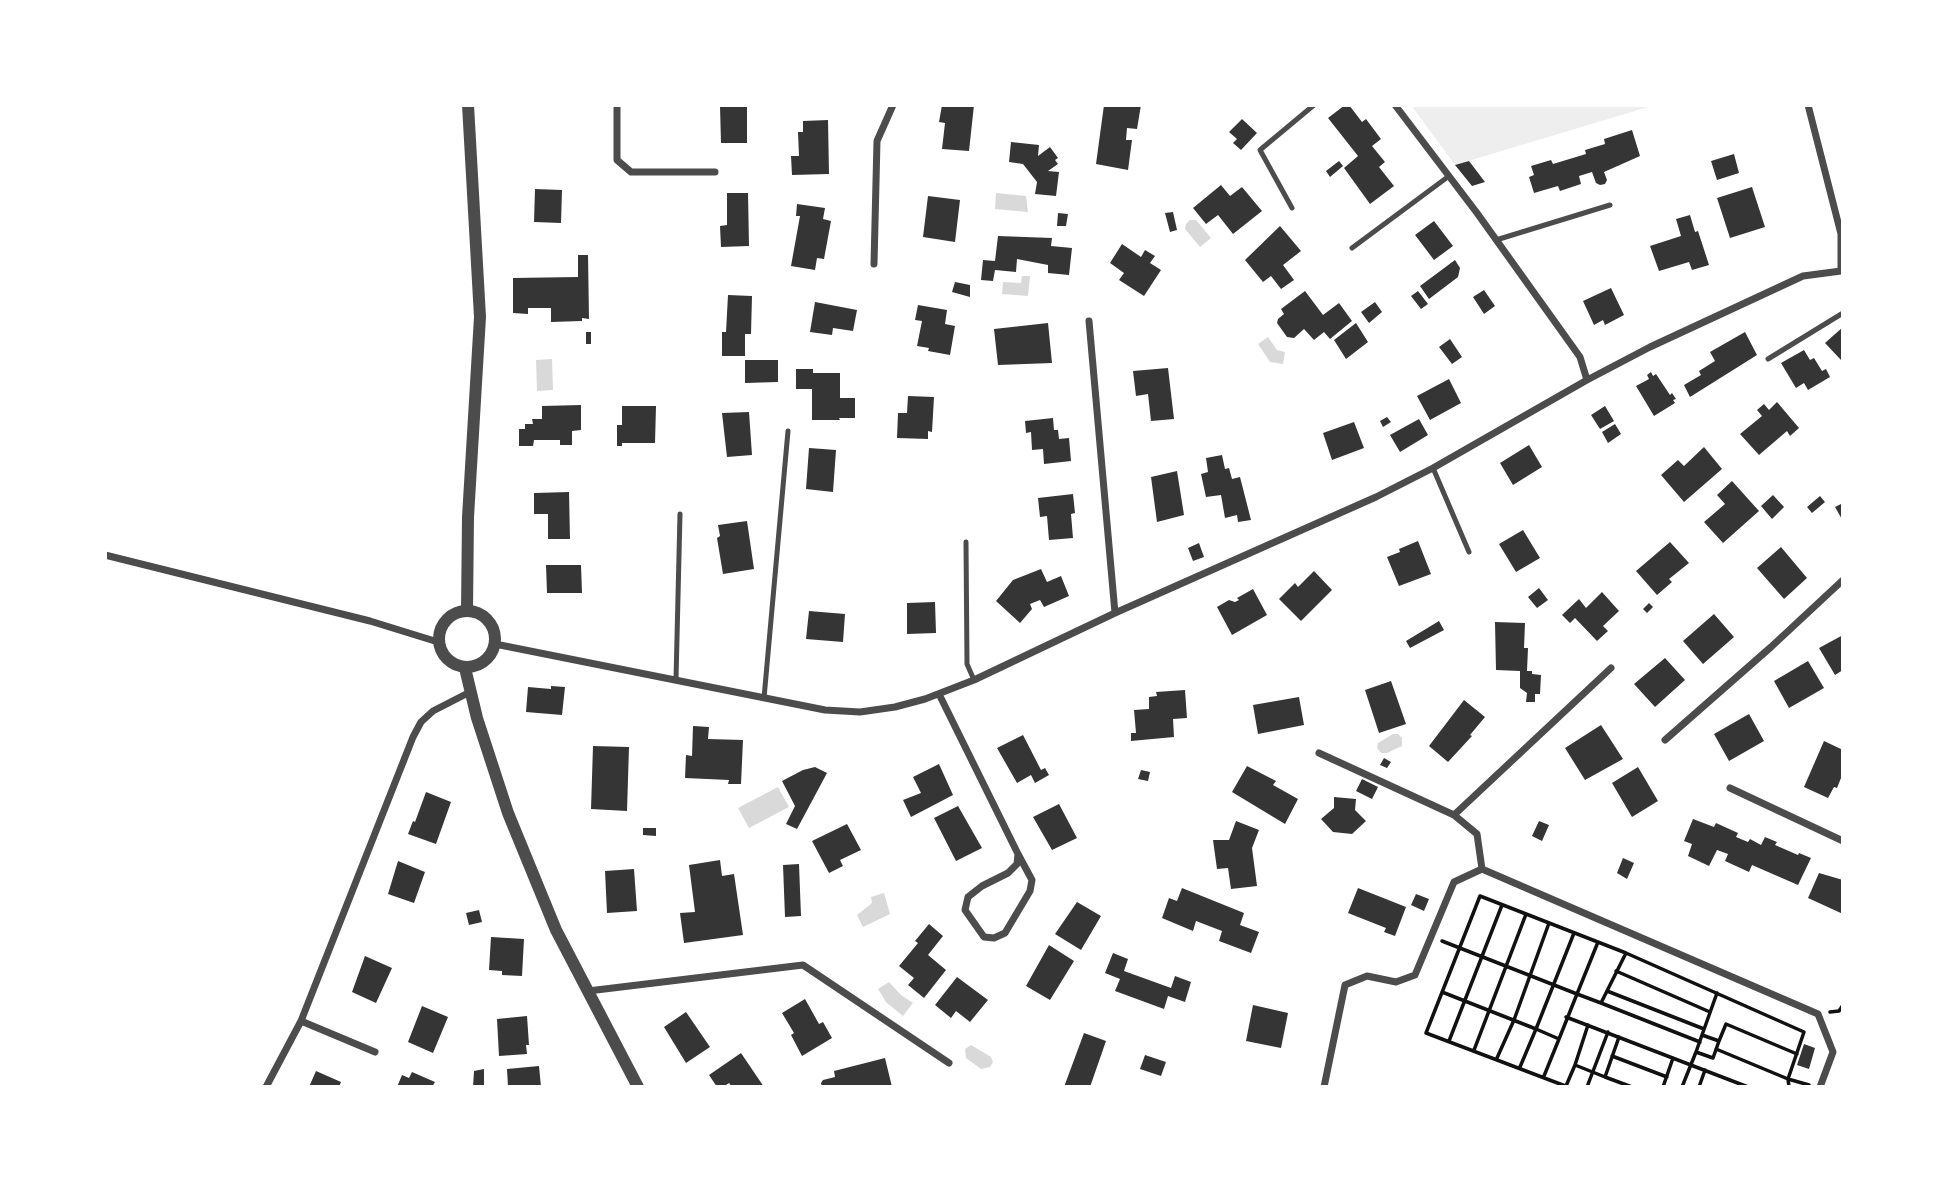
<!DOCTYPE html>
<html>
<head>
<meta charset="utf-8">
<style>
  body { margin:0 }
  #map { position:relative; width:1948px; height:1192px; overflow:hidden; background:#fff; font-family:Overpass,sans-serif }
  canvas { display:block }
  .frame { position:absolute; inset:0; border:107px solid #fff; pointer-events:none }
</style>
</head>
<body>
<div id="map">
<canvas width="1948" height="1192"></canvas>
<div class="frame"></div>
</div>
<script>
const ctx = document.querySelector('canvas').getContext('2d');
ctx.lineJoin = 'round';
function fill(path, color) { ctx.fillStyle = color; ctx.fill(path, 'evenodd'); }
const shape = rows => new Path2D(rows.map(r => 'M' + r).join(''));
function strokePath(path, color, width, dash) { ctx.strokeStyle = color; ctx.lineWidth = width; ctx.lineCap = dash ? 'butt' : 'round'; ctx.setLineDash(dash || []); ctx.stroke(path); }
fill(shape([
  [1411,105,1655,105,1455,165]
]), '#eee');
fill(shape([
  [996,193,1026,196,1028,212,995,209],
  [1190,220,1196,220,1211,238,1200,247,1185,229,1186,224],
  [1022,276,1030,276,1028,296,1002,294,1003,282,1021,283],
  [1268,337,1277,350,1285,352,1283,364,1270,362,1258,344],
  [552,359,553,390,537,391,536,360],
  [1393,734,1398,734,1402,738,1402,746,1387,753,1381,753,1377,748,1378,743],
  [778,787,789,807,749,828,738,808],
  [884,893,890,914,863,927,857,915,872,903,871,897],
  [889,982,901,995,913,1003,903,1016,886,1002,878,989],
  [971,1045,991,1057,993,1062,990,1067,981,1069,966,1058,965,1049]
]), '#d9d9d9');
fill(shape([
  [942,105,974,105,969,151,942,149,945,123,939,122],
  [1104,105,1141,105,1137,129,1127,128,1126,140,1132,140,1128,170,1096,164],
  [1345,105,1349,105,1362,122,1366,119,1381,139,1372,146,1385,162,1379,167,1394,186,1370,204,1344,168,1358,156,1328,118],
  [720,106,747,106,747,143,721,143],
  [1242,119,1257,133,1241,150,1233,143,1237,139,1229,132],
  [828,120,829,174,792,175,791,156,799,156,798,132,803,132,803,121],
  [1632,130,1640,156,1604,172,1607,180,1605,184,1600,185,1596,183,1592,172,1579,176,1581,184,1560,191,1558,186,1534,193,1529,177,1534,175,1531,166,1551,160,1553,164,1586,154,1585,150,1605,144,1604,139],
  [1011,142,1039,145,1038,156,1050,147,1058,158,1055,160,1058,164,1048,171,1059,172,1056,196,1035,194,1037,182,1023,164,1009,162],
  [1734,154,1739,173,1717,180,1711,161],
  [1339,161,1343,166,1330,177,1326,171],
  [1469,161,1485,182,1472,186,1455,165],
  [1221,185,1230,196,1242,187,1262,211,1233,234,1218,215,1206,224,1193,208],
  [1752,187,1765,227,1730,238,1717,198],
  [535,189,562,190,561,223,534,222],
  [727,193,748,193,749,246,721,247,720,226,727,225],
  [928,196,960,200,955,242,923,237],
  [797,204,825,208,823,219,831,221,824,259,817,258,815,270,791,266,800,216,796,216],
  [1173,212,1177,230,1170,232,1165,213],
  [1058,213,1068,214,1066,226,1057,226],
  [1690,215,1695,232,1698,231,1709,265,1692,270,1689,262,1659,271,1650,246,1681,236,1676,219],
  [1434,221,1453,246,1434,260,1415,235],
  [1280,226,1301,251,1283,265,1294,280,1281,289,1271,276,1263,282,1245,260],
  [998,236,1052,238,1051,246,1072,248,1069,275,1048,273,1048,265,1017,259,1016,272,995,270,993,281,981,280,983,260,995,261],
  [1122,244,1141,257,1145,250,1155,256,1150,263,1161,270,1144,296,1119,280,1124,273,1110,263],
  [578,255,588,255,589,319,582,318,582,321,551,322,551,308,528,308,528,314,513,313,513,278,578,277],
  [1455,260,1460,268,1458,277,1429,299,1420,286],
  [955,282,970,285,970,297,952,292],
  [1611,288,1624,315,1605,325,1603,320,1594,325,1583,301],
  [1484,290,1495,306,1484,314,1473,297],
  [1305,291,1323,315,1339,303,1352,321,1330,339,1324,332,1314,340,1304,329,1294,338,1287,337,1277,323,1278,319,1284,314,1281,309],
  [1418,291,1428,304,1421,309,1411,296],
  [728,295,752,296,751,334,745,334,745,356,722,356,722,332,726,332],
  [815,302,857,310,853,331,833,328,832,335,810,332],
  [1375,302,1382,312,1369,323,1361,312],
  [918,305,947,310,945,324,955,326,950,355,928,351,929,348,917,346,922,321,915,320],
  [1048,323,1052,363,998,365,994,329],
  [1356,323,1368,342,1346,359,1334,340],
  [1843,327,1843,358,1841,360,1825,343],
  [586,332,591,332,591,344,586,344],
  [1745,332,1757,355,1690,397,1684,385,1701,375,1699,371,1715,361,1710,352],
  [1450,339,1462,357,1452,364,1439,347],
  [1804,350,1810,360,1814,358,1822,371,1826,369,1830,377,1808,390,1804,383,1796,388,1781,363],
  [745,360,778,360,778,382,745,383],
  [1168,368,1174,419,1151,421,1148,394,1136,396,1133,371],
  [796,369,813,369,813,373,840,373,840,398,855,398,855,418,839,418,840,420,812,420,812,389,796,389],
  [1651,372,1653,376,1656,374,1670,395,1672,393,1676,399,1673,400,1675,403,1654,416,1636,386,1649,379,1647,375],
  [1449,379,1461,403,1430,420,1417,396],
  [908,396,934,397,932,432,928,431,928,439,897,438,898,413,907,413],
  [1777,402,1799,428,1790,436,1787,431,1759,455,1740,434,1762,416,1757,410,1764,404,1769,410],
  [581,405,581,430,572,431,572,445,560,445,560,440,534,440,533,446,519,446,519,429,525,429,525,424,533,424,532,419,542,419,542,406],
  [622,406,656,406,655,443,622,443,622,446,617,446,617,425,622,425],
  [1605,406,1614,421,1600,429,1591,415],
  [749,412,752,455,727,457,722,413],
  [1387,417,1391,422,1383,427,1380,421],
  [1053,418,1054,430,1058,430,1059,439,1069,438,1071,461,1044,464,1043,449,1032,450,1031,432,1026,433,1025,421],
  [1419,419,1428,435,1400,452,1390,435],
  [1354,422,1364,448,1332,460,1323,433],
  [1615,424,1621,434,1608,443,1602,432],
  [1529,445,1542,467,1513,485,1500,463],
  [1704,447,1722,469,1684,502,1661,475,1678,460,1684,466],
  [809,448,836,450,833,492,806,489],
  [1222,455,1225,469,1229,468,1232,479,1240,477,1251,520,1238,522,1237,515,1225,518,1221,495,1206,497,1201,474,1208,472,1206,458],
  [1177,471,1184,515,1157,522,1151,477],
  [1732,481,1759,511,1723,543,1704,522,1725,504,1717,495],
  [569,492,570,539,548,539,548,514,534,514,534,493],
  [1073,494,1075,513,1071,514,1073,538,1049,540,1047,516,1040,517,1038,498],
  [1773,495,1784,507,1772,519,1761,506],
  [1820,496,1825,502,1812,513,1807,507],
  [1843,503,1843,521,1835,507],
  [747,521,754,569,723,574,717,538,720,536,718,525],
  [1523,530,1540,558,1516,572,1499,544],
  [1418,541,1431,574,1399,586,1387,557,1400,552,1399,549],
  [1670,542,1689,563,1669,579,1672,582,1657,595,1636,571],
  [1199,543,1204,557,1193,561,1188,548],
  [1781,547,1807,578,1784,599,1757,568],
  [546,565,581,565,582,593,547,593],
  [1041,569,1047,582,1061,576,1069,596,1044,607,1040,600,1030,604,1032,609,1020,623,996,601,1013,580],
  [1314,571,1332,590,1301,621,1279,599,1295,583,1298,587],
  [1539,588,1548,600,1537,608,1528,597],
  [1253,589,1267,615,1232,635,1217,607,1229,600,1235,602,1239,600,1237,598],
  [1602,592,1619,611,1603,626,1608,631,1597,641,1575,618,1570,623,1562,615,1579,599,1586,608],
  [935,602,936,633,907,634,907,603],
  [1649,603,1653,607,1647,613,1643,609],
  [809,611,845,614,843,642,806,639],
  [1714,614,1734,637,1703,664,1683,641],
  [1439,621,1444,630,1410,648,1406,641],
  [1495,622,1525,623,1524,648,1528,648,1527,671,1532,671,1532,674,1541,675,1540,694,1535,694,1535,702,1526,702,1527,693,1520,688,1520,671,1496,670],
  [1843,635,1843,670,1835,675,1819,648],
  [1665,658,1685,680,1655,707,1634,684],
  [1808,661,1824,688,1789,708,1774,681],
  [1391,681,1406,724,1379,733,1365,690],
  [551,686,565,687,562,715,526,712,528,687,551,689],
  [1185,690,1187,718,1173,719,1174,737,1131,741,1131,733,1136,733,1134,710,1149,709,1149,697,1157,696,1156,692],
  [1299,697,1304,725,1258,734,1253,705],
  [1464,700,1485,717,1470,735,1472,736,1448,762,1429,746],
  [1749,714,1764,741,1729,761,1714,734],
  [1601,725,1623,759,1585,780,1565,748],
  [693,726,709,727,708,739,743,740,741,784,728,784,729,780,685,778,686,755,692,756],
  [1023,735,1041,770,1045,768,1049,775,1035,783,1031,775,1017,783,997,748],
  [1824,741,1843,750,1843,773,1837,788,1834,787,1828,798,1804,787],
  [593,746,629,747,627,811,591,809],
  [1384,758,1391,762,1387,768,1380,765],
  [939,764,953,795,911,817,903,800,921,793,913,777],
  [1247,766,1276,781,1273,785,1298,799,1285,824,1232,792],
  [815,767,827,773,797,829,786,824,795,806,782,781,803,770],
  [1638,767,1658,801,1632,817,1612,783],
  [1141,770,1150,772,1148,781,1138,779],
  [1362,779,1378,787,1372,799,1356,791],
  [426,792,451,802,436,844,408,834,413,821,415,822],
  [1334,797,1356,799,1355,810,1366,821,1352,834,1333,832,1321,819,1334,808],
  [1059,804,1077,838,1052,850,1033,817],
  [958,806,982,848,956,861,934,818],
  [1693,819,1714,827,1716,823,1738,833,1736,837,1748,842,1750,839,1761,845,1765,837,1777,842,1775,845,1798,855,1799,853,1811,858,1798,885,1752,865,1749,872,1725,861,1728,854,1717,850,1709,866,1688,856,1692,844,1684,841],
  [1236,821,1259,830,1252,848,1257,886,1231,889,1228,868,1217,869,1213,840,1229,840],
  [1539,821,1549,825,1542,841,1532,836],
  [847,824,861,850,840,860,843,866,829,873,812,841],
  [643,828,656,828,656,836,643,835],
  [1623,858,1634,863,1627,879,1617,873],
  [720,860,722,876,734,874,743,935,684,943,680,913,695,912,689,865],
  [398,861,425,872,414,903,388,894],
  [799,864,801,916,785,917,783,865],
  [634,869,637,911,607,913,605,871],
  [1819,873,1843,880,1843,914,1808,898],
  [1182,888,1244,913,1240,925,1259,932,1251,953,1219,941,1222,931,1196,921,1193,931,1162,918,1169,898,1177,901],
  [1358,888,1406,907,1395,936,1384,932,1386,928,1348,913],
  [1416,894,1429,899,1424,911,1411,905],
  [1077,902,1101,916,1081,950,1055,934],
  [479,910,482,922,469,925,466,913],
  [929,924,943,936,928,955,946,970,924,998,908,985,914,978,899,966,918,943,915,941],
  [491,937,524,939,522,976,502,975,502,971,489,970],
  [1049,945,1074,961,1050,1000,1026,986],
  [1113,953,1128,959,1124,971,1171,988,1175,976,1191,982,1185,1002,1168,996,1164,1009,1115,991,1120,979,1105,973],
  [365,956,392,968,376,1003,352,992],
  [957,977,988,1000,970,1022,956,1011,951,1018,935,1005],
  [805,999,819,1024,823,1022,832,1038,802,1056,791,1035,794,1033,782,1013],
  [1253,1005,1288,1013,1281,1048,1246,1041],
  [422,1006,448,1017,433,1053,408,1042],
  [686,1012,710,1047,686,1063,664,1027],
  [527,1016,529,1045,526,1045,527,1054,499,1056,497,1019],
  [1084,1033,1106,1041,1090,1087,1064,1087],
  [1804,1044,1815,1048,1809,1069,1797,1065],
  [741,1053,764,1087,732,1087,729,1083,723,1087,717,1087,709,1075],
  [1145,1055,1166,1062,1161,1076,1140,1069],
  [885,1058,892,1087,822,1087,821,1083,823,1080,835,1077,834,1071],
  [539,1066,541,1087,508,1087,507,1069],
  [484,1069,484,1087,473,1087,474,1071],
  [316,1071,341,1082,339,1087,309,1087],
  [412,1072,435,1082,432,1087,397,1087,402,1075,409,1078]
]), '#353535');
strokePath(shape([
  [1442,941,1577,994,1598,942],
  [1626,953,1601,1003,1700,1042],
  [1616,971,1710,1012],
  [1607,991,1704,1029],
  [1442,992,1536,1029,1574,933],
  [1830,1012,1839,1011,1843,1005],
  [1566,1017,1748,1087],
  [1702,1035,1719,1041,1713,1058,1696,1052,1702,1035,1717,993],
  [1619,1037,1605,1077,1632,1087],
  [1559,1039,1577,994,1601,1003],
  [1449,1041,1502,905],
  [1719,1041,1726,1024,1797,1054],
  [1716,1049,1788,1079,1809,1085],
  [1474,1050,1526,914],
  [1612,1056,1667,1077],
  [1497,1058,1514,1020,1549,923],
  [1575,1065,1588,1025],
  [1520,1067,1536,1029,1559,1039,1544,1076],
  [1566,1086,1575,1065,1605,1077],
  [1568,1087,1426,1033,1480,896,1626,953,1804,1032,1788,1079,1789,1087],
  [1587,1087,1608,1032],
  [1663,1087,1673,1058],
  [1682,1087,1696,1052],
  [1699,1087,1705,1070]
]), '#111', 3.5);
strokePath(shape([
  [1292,208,1260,150,1314,105],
  [1496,240,1610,205],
  [1352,248,1449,176],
  [1768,359,1843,313],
  [1433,468,1469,552],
  [966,542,967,664,974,680],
  [676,679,680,514],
  [764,698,788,431]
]), '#4c4c4c', 5);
strokePath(shape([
  [617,105,617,160,631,172,715,172],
  [1395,105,1477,213,1580,357,1587,380],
  [1808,105,1841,234,1841,271],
  [874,264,877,141,893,105],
  [1089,321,1115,613],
  [105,555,370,621,438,642],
  [495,644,825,710,860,712,895,707,925,699,974,680,1115,613,1376,497,1433,468,1587,380,1650,347,1803,276,1841,271],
  [939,694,1018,854,1017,864,1008,873,982,886,968,897,965,910,984,937,994,938,1005,933,1030,891,1032,880,1018,854],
  [1665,740,1771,647,1843,580],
  [1319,753,1454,815,1477,834,1482,869],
  [1730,788,1843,841],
  [1454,815,1611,668],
  [588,991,803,965,949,1063],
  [301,1021,375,1052],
  [266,1087,301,1021,413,737,421,722,433,711,470,692],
  [1324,1087,1345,985,1367,976,1396,982,1415,975,1454,882,1482,869,1818,1014,1833,1052,1820,1087]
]), '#4c4c4c', 7);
strokePath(shape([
  [467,610,468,517,480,317,468,105],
  '439 639a28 28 0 1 1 56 0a28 28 0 1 1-56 0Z',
  [465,668,477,718,508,813,556,930,638,1087]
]), '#4c4c4c', 12);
</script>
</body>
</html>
